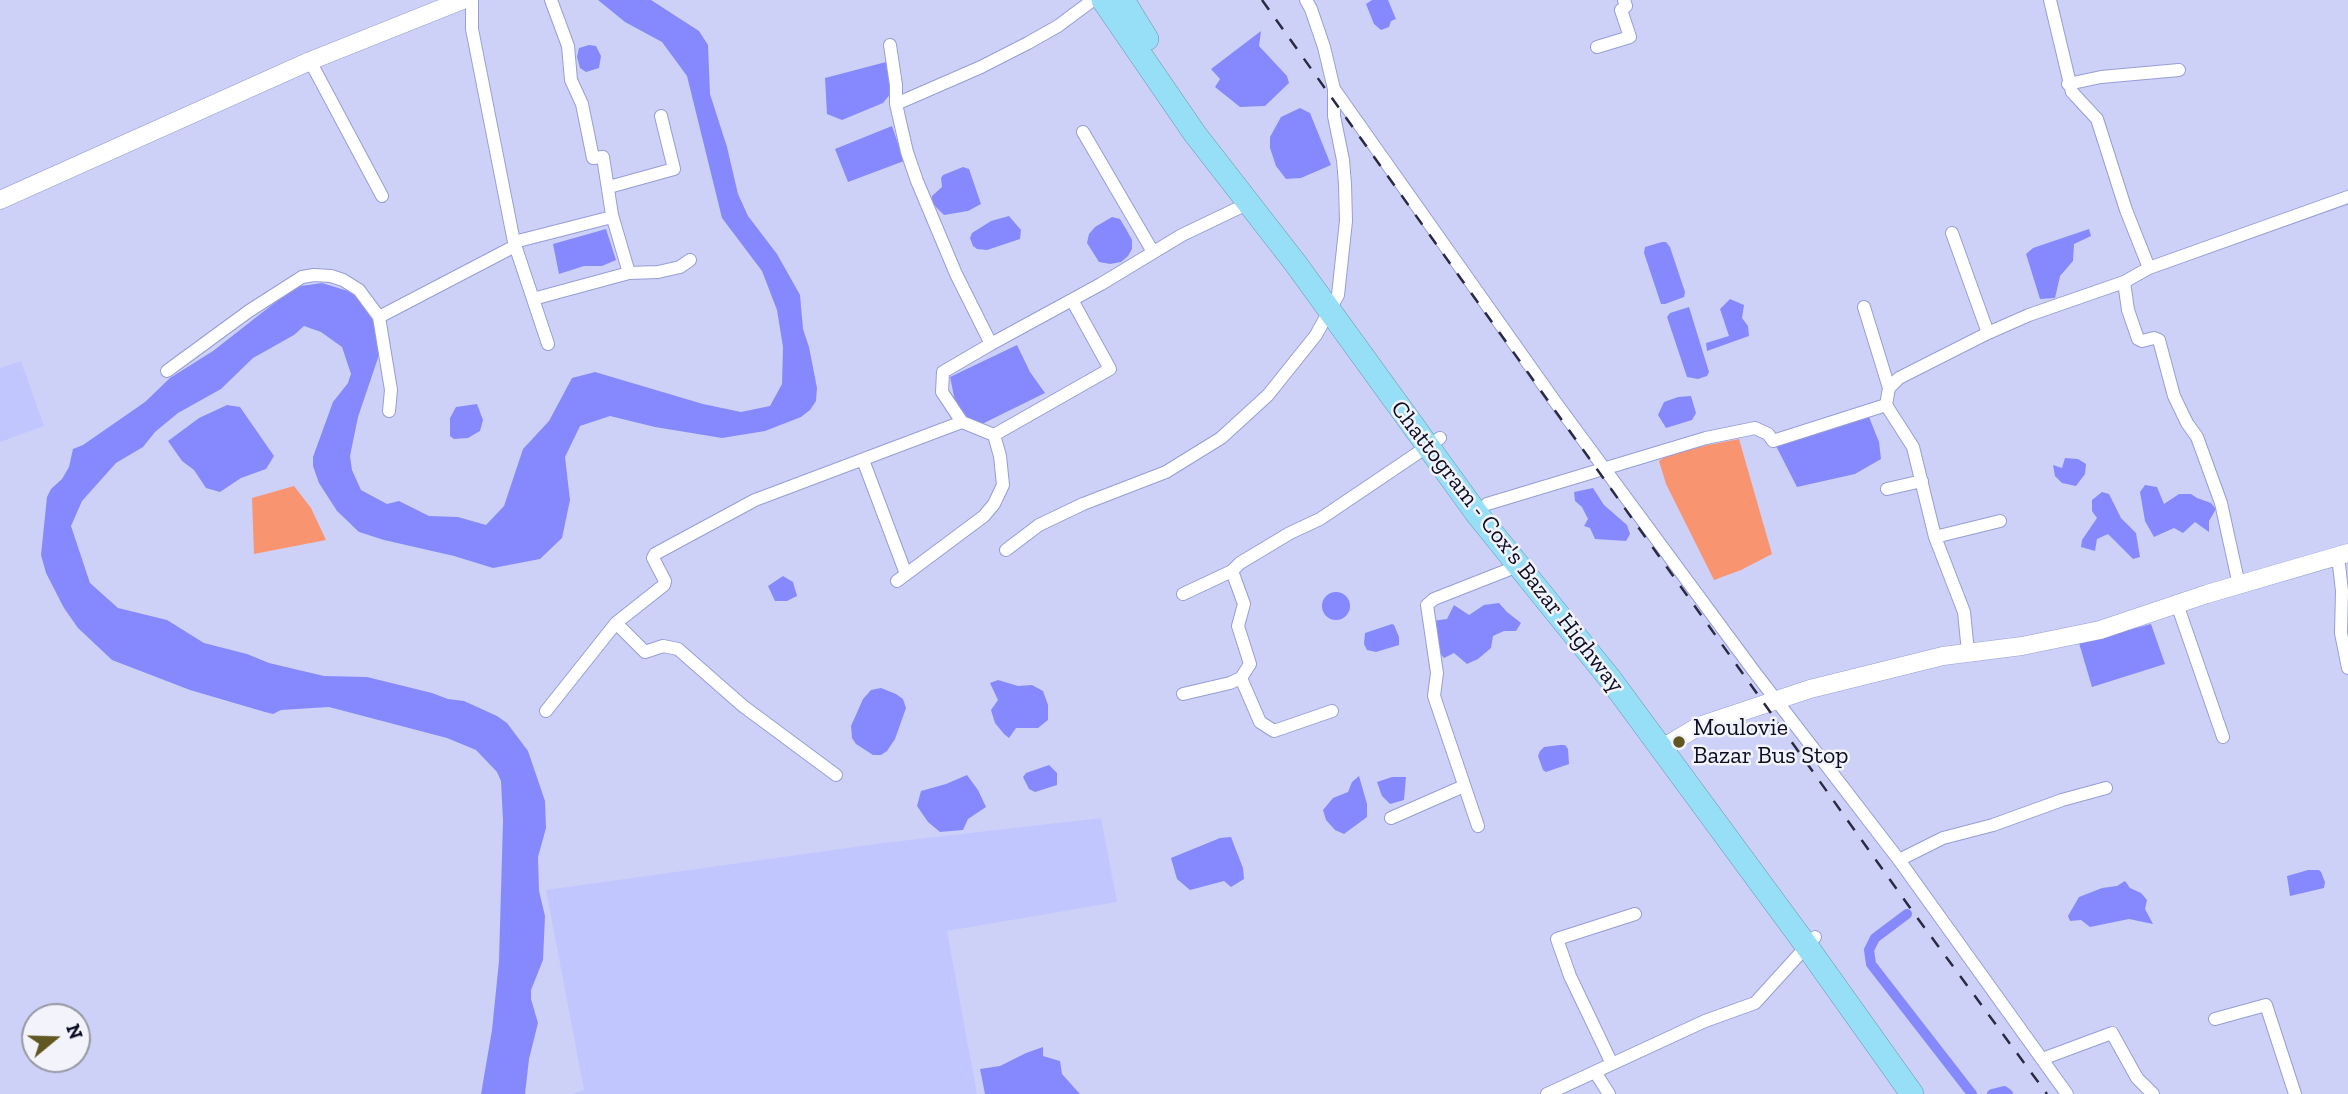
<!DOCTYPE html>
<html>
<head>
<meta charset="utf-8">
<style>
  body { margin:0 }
  #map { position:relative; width:2348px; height:1094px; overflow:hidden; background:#cdd1f7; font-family:"Zilla Slab",serif }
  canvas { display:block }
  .north { position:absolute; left:21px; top:1003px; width:70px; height:70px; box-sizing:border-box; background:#f3f4fb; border:2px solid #9798a5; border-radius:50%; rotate:71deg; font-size:19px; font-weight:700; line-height:28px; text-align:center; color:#0d0e23 }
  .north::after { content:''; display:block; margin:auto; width:24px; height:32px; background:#605723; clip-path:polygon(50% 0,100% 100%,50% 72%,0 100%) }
</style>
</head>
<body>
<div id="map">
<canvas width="2348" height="1094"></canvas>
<div class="north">N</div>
</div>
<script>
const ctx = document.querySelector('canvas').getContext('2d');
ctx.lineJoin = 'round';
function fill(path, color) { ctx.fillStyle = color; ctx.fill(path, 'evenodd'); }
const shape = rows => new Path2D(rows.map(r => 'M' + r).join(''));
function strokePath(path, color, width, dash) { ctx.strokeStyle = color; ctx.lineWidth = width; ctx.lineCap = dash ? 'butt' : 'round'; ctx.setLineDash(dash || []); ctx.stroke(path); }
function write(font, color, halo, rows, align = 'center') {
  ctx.font = font + ' "Zilla Slab",serif'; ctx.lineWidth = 5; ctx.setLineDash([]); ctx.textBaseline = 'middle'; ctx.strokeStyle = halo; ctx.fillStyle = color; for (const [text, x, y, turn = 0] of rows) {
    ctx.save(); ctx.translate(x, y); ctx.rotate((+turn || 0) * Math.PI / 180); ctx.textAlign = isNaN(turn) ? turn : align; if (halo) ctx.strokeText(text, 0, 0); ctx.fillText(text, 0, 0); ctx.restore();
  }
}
fill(shape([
  [21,361,44,426,0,442,0,368],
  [1101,818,1117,902,947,931,977,1094,572,1094,584,1090,546,890,883,843]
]), '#c1c7fe');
fill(shape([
  [1739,439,1772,554,1741,570,1714,580,1666,484,1659,461,1666,456,1708,445],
  [294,486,311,508,326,540,254,554,252,498]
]), '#f99471');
fill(shape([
  [598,0,651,0,699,31,708,45,710,94,727,147,738,194,748,216,777,254,800,295,803,329,809,347,817,388,816,401,810,410,801,417,765,431,722,438,655,427,610,416,580,426,565,457,570,500,562,538,540,559,493,568,454,556,384,540,359,532,337,511,319,483,313,466,313,457,333,402,348,383,351,374,342,347,321,332,304,326,294,335,253,358,221,389,178,413,155,432,143,447,116,463,82,501,71,526,90,583,118,608,167,620,204,643,247,654,269,663,324,676,367,677,432,693,448,699,464,701,497,716,507,723,528,751,545,801,546,828,538,857,539,891,545,916,543,960,531,990,531,999,538,1023,529,1059,525,1094,481,1094,492,1030,499,961,503,821,501,781,497,772,476,750,447,738,329,707,281,710,273,714,265,712,190,690,112,660,78,628,64,608,46,573,41,555,47,497,51,489,62,479,69,467,73,449,83,445,145,402,170,378,213,351,291,290,301,286,322,283,348,291,360,299,371,314,377,335,379,355,358,417,350,456,352,470,361,490,387,504,399,501,429,516,458,517,486,525,504,506,523,449,549,421,572,378,595,372,703,404,741,412,770,406,782,384,783,347,777,310,762,271,722,218,687,76,662,42,625,22],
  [1372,0,1388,0,1396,19,1391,21,1389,27,1381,30,1374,24,1366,4],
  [1261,31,1259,46,1287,76,1289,83,1265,106,1240,107,1215,87,1220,79,1211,69],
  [589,45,596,46,601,56,599,68,586,72,580,68,577,57,579,48],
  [886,62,891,69,892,92,883,103,842,120,827,114,825,78],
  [1300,108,1310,113,1331,165,1301,178,1286,179,1276,166,1270,148,1270,137,1281,117],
  [892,126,904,161,848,182,835,149],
  [963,167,969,169,981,204,968,211,944,215,932,203,932,196,942,187,941,178,943,175],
  [1009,216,1021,230,1020,239,987,250,977,249,973,246,970,238,972,233,991,221],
  [1112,217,1120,219,1126,229,1132,240,1132,249,1128,256,1121,262,1110,264,1099,262,1087,243,1089,234,1095,227],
  [606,229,616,260,602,266,584,266,559,274,553,244],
  [2089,229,2091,236,2074,244,2073,261,2060,276,2055,298,2040,299,2026,254,2033,248],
  [1662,242,1666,242,1670,247,1685,292,1684,297,1665,304,1661,304,1644,253,1645,247],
  [1730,299,1744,305,1742,318,1748,326,1749,336,1707,351,1706,343,1729,336,1720,309],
  [1689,307,1709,372,1707,376,1698,379,1687,377,1667,317,1670,313],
  [1017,345,1030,372,1045,393,984,423,969,423,956,406,950,377],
  [1691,396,1696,413,1692,420,1666,428,1658,415,1664,402,1678,397],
  [477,404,483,420,480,431,468,438,454,439,450,436,450,418,456,407],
  [227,405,240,407,274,456,266,469,241,478,220,492,206,488,194,470,182,461,168,441,199,418],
  [1869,417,1879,442,1881,459,1855,474,1797,487,1775,444],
  [2065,458,2078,459,2086,464,2085,474,2076,486,2062,483,2055,476,2053,465,2062,468],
  [2145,485,2157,487,2164,504,2179,494,2191,494,2197,498,2211,503,2216,509,2209,521,2209,532,2195,522,2183,533,2174,528,2154,537,2145,521,2140,492],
  [1593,488,1604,505,1627,525,1630,534,1626,541,1595,539,1590,528,1584,526,1588,519,1582,507,1575,501,1574,492],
  [2102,492,2109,494,2121,518,2136,533,2140,557,2133,559,2108,534,2097,539,2095,551,2081,547,2082,540,2097,518,2092,511,2092,500],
  [783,576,793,582,797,596,787,601,775,601,768,586],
  '1322 606a14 14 0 1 1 28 0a14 14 0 1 1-28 0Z',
  [1499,603,1507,612,1521,623,1516,631,1504,631,1493,636,1491,648,1478,659,1467,664,1454,653,1444,658,1436,649,1432,621,1447,619,1454,605,1469,615,1484,605],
  [1392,624,1394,625,1399,637,1399,645,1376,652,1367,650,1364,644,1365,633],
  [2151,624,2165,664,2092,687,2079,643],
  [998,680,1018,686,1032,685,1043,691,1048,705,1048,720,1038,728,1016,728,1009,738,1004,734,995,723,991,710,998,700,990,683],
  [881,688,896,694,903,699,906,708,895,739,887,751,881,755,873,755,856,744,852,738,851,726,863,699,871,690],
  [1560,745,1565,745,1568,749,1569,764,1546,772,1543,770,1538,756,1540,751,1544,747],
  [1049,765,1057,773,1057,785,1035,792,1029,789,1023,777,1026,773],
  [967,775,978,790,986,807,968,819,963,830,940,832,928,822,917,806,921,791,946,784],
  [1359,776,1367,804,1367,817,1344,834,1335,830,1326,820,1323,810,1333,798,1348,792,1352,782],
  [1392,777,1406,777,1404,800,1390,804,1382,796,1377,782],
  [1231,837,1243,868,1244,879,1231,887,1224,881,1190,890,1177,879,1171,858,1220,838],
  [2308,870,2319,870,2321,872,2325,882,2324,888,2290,896,2287,876],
  [2125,881,2130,888,2141,893,2147,900,2145,909,2153,924,2129,919,2090,927,2081,920,2070,921,2068,916,2079,897,2102,888,2117,886],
  [1043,1047,1043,1056,1060,1061,1062,1074,1080,1094,985,1094,980,1069,1000,1066,1026,1053]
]), '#8689fd');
strokePath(shape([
  [1907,914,1875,938,1869,950,1871,964,1972,1094],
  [1992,1094,2004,1091,2008,1094]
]), '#8689fd', 10);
const street = shape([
  [472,0,472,29,514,242,548,344],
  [2050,0,2072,92,2097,119,2126,210,2149,268],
  [890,45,896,85,896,104],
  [1597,47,1630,37,1621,10,1626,6,1624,0],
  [310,61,382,196],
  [2068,84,2101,77,2179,70],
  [1334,89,1556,403,1753,670,1899,860,2067,1094],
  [1083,132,1153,252],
  [609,187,674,169,661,116],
  [1952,233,1988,333],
  [514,242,612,217],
  [629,273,658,272,680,267,690,260],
  [2124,282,2128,310,2138,339,2142,341,2154,338,2159,340,2174,396,2187,423,2197,437,2221,503,2239,585],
  [533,299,629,273,612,215,603,157,593,158,582,104,571,80,568,46,551,0],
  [1864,307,1889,388],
  [379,317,515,246],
  [991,344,1101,284,1182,235,1249,203],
  [167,371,249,311,302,277,314,275,331,276,343,280,359,290,379,317,391,390,389,411],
  [994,435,962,422,942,392,943,372,991,344,956,274,917,181,907,152,896,104,981,67,1028,43,1058,26,1093,0],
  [863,460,906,574],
  [1887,489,1922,481],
  [1487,504,1706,438,1755,428,1768,434,1773,441,1886,405],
  [1935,537,2000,521],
  [1006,550,1039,525,1083,504,1166,472,1221,438,1268,395,1316,335,1338,295,1346,221,1345,184,1343,160,1334,116,1334,89,1324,47,1311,9,1306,0],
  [2338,556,2342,591,2341,633,2348,668],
  [897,581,984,516,994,504,1003,485,1000,456,994,435,1110,369,1072,300],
  [1183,594,1232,571],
  [2177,604,2223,737],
  [616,623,645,652,663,646,678,649,743,706,836,775],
  [1968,652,1964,612,1935,537,1913,447,1886,405,1889,388,1899,378,1988,333,2029,315,2124,282,2149,268,2348,197],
  [1241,678,1260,722,1274,731,1332,711],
  [1183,694,1230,683,1241,678,1250,664,1238,626,1244,604,1232,571,1240,563,1290,533,1320,519,1440,438],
  [546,711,616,623,664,585,665,581,653,558,655,554,755,500,962,422],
  [1391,818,1464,786],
  [1478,826,1434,696,1437,673,1427,605,1434,599,1518,566],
  [1899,860,1943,838,1993,825,2062,800,2106,788],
  [2215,1019,2266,1005,2295,1094],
  [2042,1059,2112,1033,2137,1078,2153,1094],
  [1612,1064,1570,976,1557,939,1635,914],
  [1595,1072,1609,1094],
  [1547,1094,1705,1021,1755,1003,1815,937]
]);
const secondary = shape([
  [0,200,310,61,463,0],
  [1661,749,1699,726,1810,689,1943,656,2022,646,2100,630,2207,594,2348,553]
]);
const highway = shape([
  [1103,0,1195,134,1296,264,1477,514,1611,680,1806,945,1912,1094],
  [1123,0,1147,39]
]);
strokePath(street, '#979dd8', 14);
strokePath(secondary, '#979dd8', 19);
strokePath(highway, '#6696ad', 24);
strokePath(street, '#fff', 12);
strokePath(secondary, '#fff', 18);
strokePath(highway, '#96dff7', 23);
strokePath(shape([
  [1262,0,1913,912,2047,1094]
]), '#2a2b43', 2.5, [12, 12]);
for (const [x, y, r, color] of [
  [1679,742,7,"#605723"]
]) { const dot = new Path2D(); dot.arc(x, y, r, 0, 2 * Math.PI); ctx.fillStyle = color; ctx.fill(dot); strokePath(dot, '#f3f4fb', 2.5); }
write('24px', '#0d0e23', '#f3f4fb', [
  ["Chattogram - Cox's Bazar Highway",1507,547,52]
]);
write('24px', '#0d0e23', '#f3f4fb', [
  ["Moulovie",1693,728],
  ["Bazar Bus Stop",1693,756]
], 'left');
</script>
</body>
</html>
